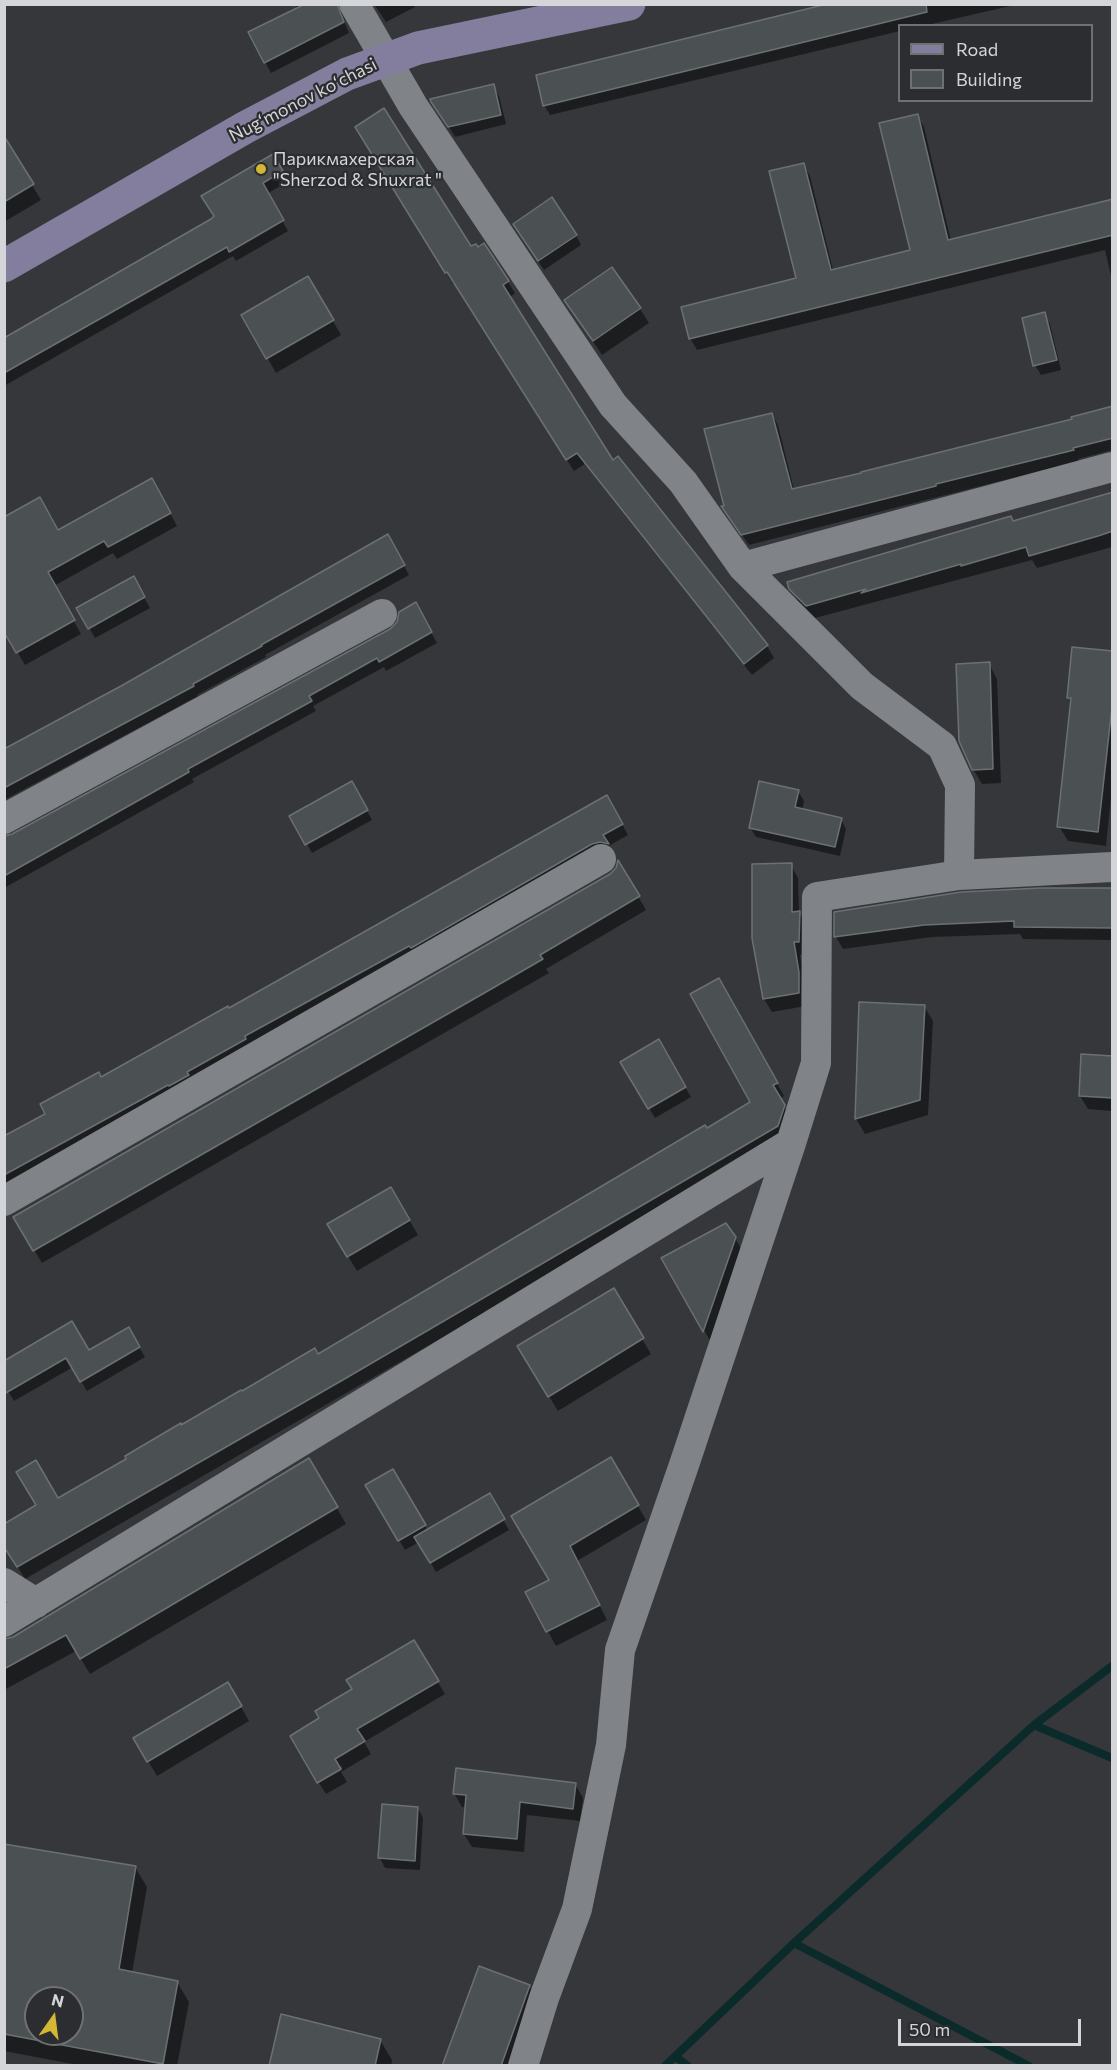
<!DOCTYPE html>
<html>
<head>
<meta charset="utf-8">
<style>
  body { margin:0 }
  #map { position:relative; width:1117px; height:2070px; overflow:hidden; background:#35373b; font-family:Commissioner,sans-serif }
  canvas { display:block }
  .frame { position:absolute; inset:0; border:6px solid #d4d5d8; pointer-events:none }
  .legend { position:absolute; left:898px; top:24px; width:195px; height:78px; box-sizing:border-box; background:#2b2d31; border:2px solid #6f7074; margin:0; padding:8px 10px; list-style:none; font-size:18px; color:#d4d5d8 }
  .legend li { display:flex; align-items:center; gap:12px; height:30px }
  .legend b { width:30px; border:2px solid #6f7074 }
  .north { position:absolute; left:24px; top:1986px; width:60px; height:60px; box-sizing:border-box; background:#2b2d31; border:2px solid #6f7074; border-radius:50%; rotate:14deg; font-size:16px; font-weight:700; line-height:24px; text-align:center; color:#d4d5d8 }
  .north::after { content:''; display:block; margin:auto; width:21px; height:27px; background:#d4b635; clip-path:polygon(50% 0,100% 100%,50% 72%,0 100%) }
  .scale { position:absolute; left:898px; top:2019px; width:183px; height:27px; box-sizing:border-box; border:3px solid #d4d5d8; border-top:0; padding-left:8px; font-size:18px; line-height:21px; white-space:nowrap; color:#d4d5d8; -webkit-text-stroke:4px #2b2d31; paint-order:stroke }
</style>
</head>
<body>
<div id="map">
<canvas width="1117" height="2070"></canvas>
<div class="frame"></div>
<ul class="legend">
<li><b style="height:8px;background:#837e9d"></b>Road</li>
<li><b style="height:16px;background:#4b5053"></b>Building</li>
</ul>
<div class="north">N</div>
<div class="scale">50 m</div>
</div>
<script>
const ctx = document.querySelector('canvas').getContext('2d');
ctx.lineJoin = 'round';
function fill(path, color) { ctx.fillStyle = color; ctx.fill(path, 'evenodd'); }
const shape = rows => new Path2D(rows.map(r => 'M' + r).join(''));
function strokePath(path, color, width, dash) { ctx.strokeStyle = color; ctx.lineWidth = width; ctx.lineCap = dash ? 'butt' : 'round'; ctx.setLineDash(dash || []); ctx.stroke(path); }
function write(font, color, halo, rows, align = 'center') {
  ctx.font = font + ' Commissioner,sans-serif'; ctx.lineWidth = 4.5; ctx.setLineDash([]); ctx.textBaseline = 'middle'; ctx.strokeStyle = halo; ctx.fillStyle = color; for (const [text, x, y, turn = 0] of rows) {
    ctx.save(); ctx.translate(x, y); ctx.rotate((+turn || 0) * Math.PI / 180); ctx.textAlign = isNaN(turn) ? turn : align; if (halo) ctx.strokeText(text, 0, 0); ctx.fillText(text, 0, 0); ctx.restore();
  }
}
fill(shape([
  [295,4,347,4,342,16,349,33,271,73,265,62,297,8],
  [374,4,414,4,415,7,386,22],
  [835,4,1019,4,923,26,900,26,900,31,550,115,544,105],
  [493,86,499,96,506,124,455,137,433,100,465,104,475,125,470,92],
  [917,115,924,127,951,241,1112,200,1112,280,1105,250,697,350,690,338,798,279,803,164,810,176,833,270,912,251],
  [4,139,41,200,4,222],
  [364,139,470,248,508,282,515,293,509,298,613,462,767,646,774,658,752,675,585,464,574,471,455,283,453,284],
  [273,156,287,182,267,194,288,231,236,261,233,256,4,386,4,339,211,220],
  [520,234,576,235,581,245,544,270],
  [308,278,341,335,276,373,243,315],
  [566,301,640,309,649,323,602,355],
  [1044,314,1050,324,1061,370,1041,375,1035,365],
  [1112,408,1112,450,1078,459,1079,461,749,545,729,517,772,414,778,425,794,490],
  [152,480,177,526,117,559,113,553,54,586,81,634,25,665,4,629,57,532],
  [1112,494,1112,547,1037,568,1032,560,815,618,798,601,790,588],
  [388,536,409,575,265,655,266,657,197,695,198,696,4,800,4,750,121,687],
  [133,578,150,608,95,638,78,608],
  [415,604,437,643,386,671,384,667,313,706,316,711,192,779,194,782,4,888,4,838,13,836,391,630],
  [1112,653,1112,787,1106,846,1068,841,1059,826,1072,704,1069,697],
  [989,664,997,679,1001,783,982,784,973,769],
  [352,783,372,820,312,853,291,816],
  [798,791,804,801,802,810,841,819,846,829,840,856,756,837,750,827],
  [607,797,628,835,4,1189,4,1138,47,1114,101,1079,228,1010],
  [619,863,646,910,546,969,549,973,493,1005,42,1263,15,1218,610,875,617,869],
  [791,865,798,878,799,912,806,925,806,954,800,955,806,986,806,1006,772,1012,764,999,754,938],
  [1112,890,1112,940,1023,939,1020,934,932,937,843,949,836,937],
  [718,980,784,1096,780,1099,791,1119,785,1139,25,1579,4,1544,58,1500,181,1427,241,1393,318,1357,752,1103],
  [860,1004,924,1006,933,1021,928,1115,865,1134,856,1119],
  [658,1041,691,1097,655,1118,622,1062],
  [1112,1058,1112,1111,1088,1109,1080,1096],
  [391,1189,418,1235,357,1271,329,1225],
  [735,1238,744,1254,712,1344,663,1259],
  [613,1290,651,1354,558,1411,528,1362],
  [128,1329,145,1357,87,1391,73,1367,14,1401,4,1385,4,1363,89,1352],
  [611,1459,646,1520,577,1561,607,1620,556,1646,527,1593,551,1581],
  [309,1460,346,1524,90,1674,76,1651,4,1690,4,1641,14,1638],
  [393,1471,428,1531,489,1495,509,1530,436,1572,419,1542,405,1550,367,1486],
  [414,1642,445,1694,364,1742,371,1754,341,1772,347,1782,326,1794,319,1783,342,1770,342,1766,318,1781,321,1719,354,1690],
  [228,1684,249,1721,157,1776,135,1739],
  [575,1784,583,1798,580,1821,527,1815,524,1852,472,1847,464,1834,466,1807,462,1807,454,1793],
  [418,1808,423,1818,420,1870,385,1868,380,1858],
  [4,1845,135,1867,147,1887,132,1973,177,1982,189,2002,177,2066,83,2066,4,2051],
  [36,1998,72,1998,72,2034,36,2034],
  [529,1986,541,2006,519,2066,444,2066],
  [380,2040,392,2060,391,2066,270,2066]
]), '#0007');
strokePath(shape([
  [1034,1725,1112,1758],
  [794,1943,1029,2066],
  [676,2057,688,2066],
  [665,2066,794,1943,1034,1725,1112,1666]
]), '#0b2b2a', 8);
const building = shape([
  [305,4,337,4,344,22,264,63,248,32,305,4],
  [827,4,926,4,927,12,543,106,536,75,827,4],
  [494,84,501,115,448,127,431,102,430,99,494,84],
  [384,108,471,246,476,244,478,247,484,243,509,281,503,285,613,460,618,456,768,645,744,664,577,453,566,460,447,272,445,273,355,127,384,108],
  [918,114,948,240,1113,199,1113,235,689,339,681,307,796,278,769,171,804,163,831,270,910,250,879,123,918,114],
  [4,136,34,184,4,202,4,136],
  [273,154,283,171,263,183,284,220,229,252,227,247,4,373,4,338,211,219,214,216,201,196,273,154],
  [552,197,577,235,538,261,513,224,552,197],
  [612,267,641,308,593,341,564,300,612,267],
  [308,276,334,320,266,359,241,315,308,276],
  [1045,312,1057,360,1033,366,1022,318,1045,312],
  [1113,406,1113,438,1073,448,1074,450,936,484,936,486,741,535,721,506,724,506,704,429,772,413,792,489,861,473,861,472,1072,419,1071,417,1113,406],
  [152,478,171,513,108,547,104,541,48,572,75,620,16,653,4,632,4,517,40,497,58,530,152,478],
  [1113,492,1113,531,1098,536,1029,556,1026,547,961,566,961,564,861,593,866,589,806,606,789,589,787,582,1011,516,1013,521,1113,492],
  [388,534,405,565,261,645,262,646,193,684,194,686,4,788,4,749,121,686,388,534],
  [134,576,145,597,88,629,76,608,134,576],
  [416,602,432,632,379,662,377,658,309,696,312,701,188,769,189,772,4,876,4,836,12,834,390,629,397,622,399,612,416,602],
  [1072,647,1113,651,1113,698,1098,832,1057,827,1071,698,1067,698,1072,647],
  [990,662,993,769,972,770,959,741,956,664,990,662],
  [352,781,368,810,305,845,289,816,352,781],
  [759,781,799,790,795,807,842,818,835,847,749,828,759,781],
  [607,795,623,824,603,835,609,844,600,842,592,844,411,948,409,946,245,1036,246,1039,187,1072,189,1075,169,1086,168,1085,4,1175,4,1136,45,1114,40,1104,99,1072,101,1077,228,1006,229,1008,607,795],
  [618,860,640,896,540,955,543,959,486,992,33,1251,13,1217,610,874,616,868,618,860],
  [792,863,792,912,800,911,799,942,794,942,799,972,799,993,763,999,752,938,752,864,792,863],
  [1040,888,1113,888,1113,928,1014,927,1014,921,924,925,834,937,834,912,961,892,1040,888],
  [719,978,778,1083,773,1085,785,1105,778,1126,341,1381,17,1567,4,1547,4,1524,36,1505,16,1472,36,1460,58,1498,126,1459,125,1456,181,1423,181,1425,241,1390,242,1391,315,1348,318,1354,705,1125,707,1128,750,1102,690,994,719,978],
  [859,1002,925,1005,920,1100,855,1119,859,1002],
  [659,1039,686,1087,648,1109,620,1062,659,1039],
  [1081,1054,1113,1056,1113,1098,1079,1096,1081,1054],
  [391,1187,410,1220,347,1257,327,1224,391,1187],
  [726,1223,736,1237,703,1332,661,1258,726,1223],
  [614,1288,644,1338,548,1397,517,1346,614,1288],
  [72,1321,89,1350,129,1327,140,1347,80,1382,66,1358,4,1394,4,1361,72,1321],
  [611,1457,639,1505,570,1546,600,1605,546,1632,525,1592,549,1580,511,1516,611,1457],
  [309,1458,338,1507,80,1659,66,1635,4,1669,4,1639,13,1637,309,1458],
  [393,1469,426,1525,398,1541,365,1485,393,1469],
  [490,1493,505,1519,430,1563,414,1537,490,1493],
  [414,1640,439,1681,357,1729,365,1741,335,1759,341,1769,317,1783,290,1736,319,1718,315,1711,352,1689,346,1680,414,1640],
  [228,1682,242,1706,147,1762,133,1738,228,1682],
  [456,1768,576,1783,573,1809,520,1802,517,1839,463,1834,466,1795,453,1794,456,1768],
  [382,1804,418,1807,415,1861,378,1858,382,1804],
  [4,1844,136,1866,119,1969,178,1981,163,2064,4,2034,4,1844],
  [36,1998,72,1998,72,2034,36,2034,36,1998],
  [479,1966,530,1985,501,2066,442,2066,479,1966],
  [281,2014,381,2039,375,2066,269,2066,281,2014]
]);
fill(building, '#4b5053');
strokePath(building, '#6b7173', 1.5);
strokePath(shape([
  [354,4,413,106,613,405,683,482,743,567,862,686,942,746,960,785,959,875],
  [743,567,1112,467],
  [4,819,382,614],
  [4,1201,601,859],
  [4,1583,36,1603],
  [4,1622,791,1143],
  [523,2066,544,1998,577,1909,611,1745,620,1650,685,1462,791,1143,816,1063,817,897,959,875,1112,867]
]), '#808387', 30);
strokePath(shape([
  [4,266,246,127,347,74,418,48,629,4]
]), '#837e9d', 33);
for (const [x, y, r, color] of [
  [261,169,6,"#d4b635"]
]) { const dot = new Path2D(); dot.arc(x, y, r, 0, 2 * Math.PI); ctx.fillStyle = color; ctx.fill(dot); strokePath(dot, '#2b2d31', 2); }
write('18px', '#d4d5d8', '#2b2d31', [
  ["Nugʻmonov koʻchasi",303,100,-27]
]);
write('18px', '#d4d5d8', '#2b2d31', [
  ["Парикмахерская",273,159],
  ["\"Sherzod & Shuxrat \"",273,180]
], 'left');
</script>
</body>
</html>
